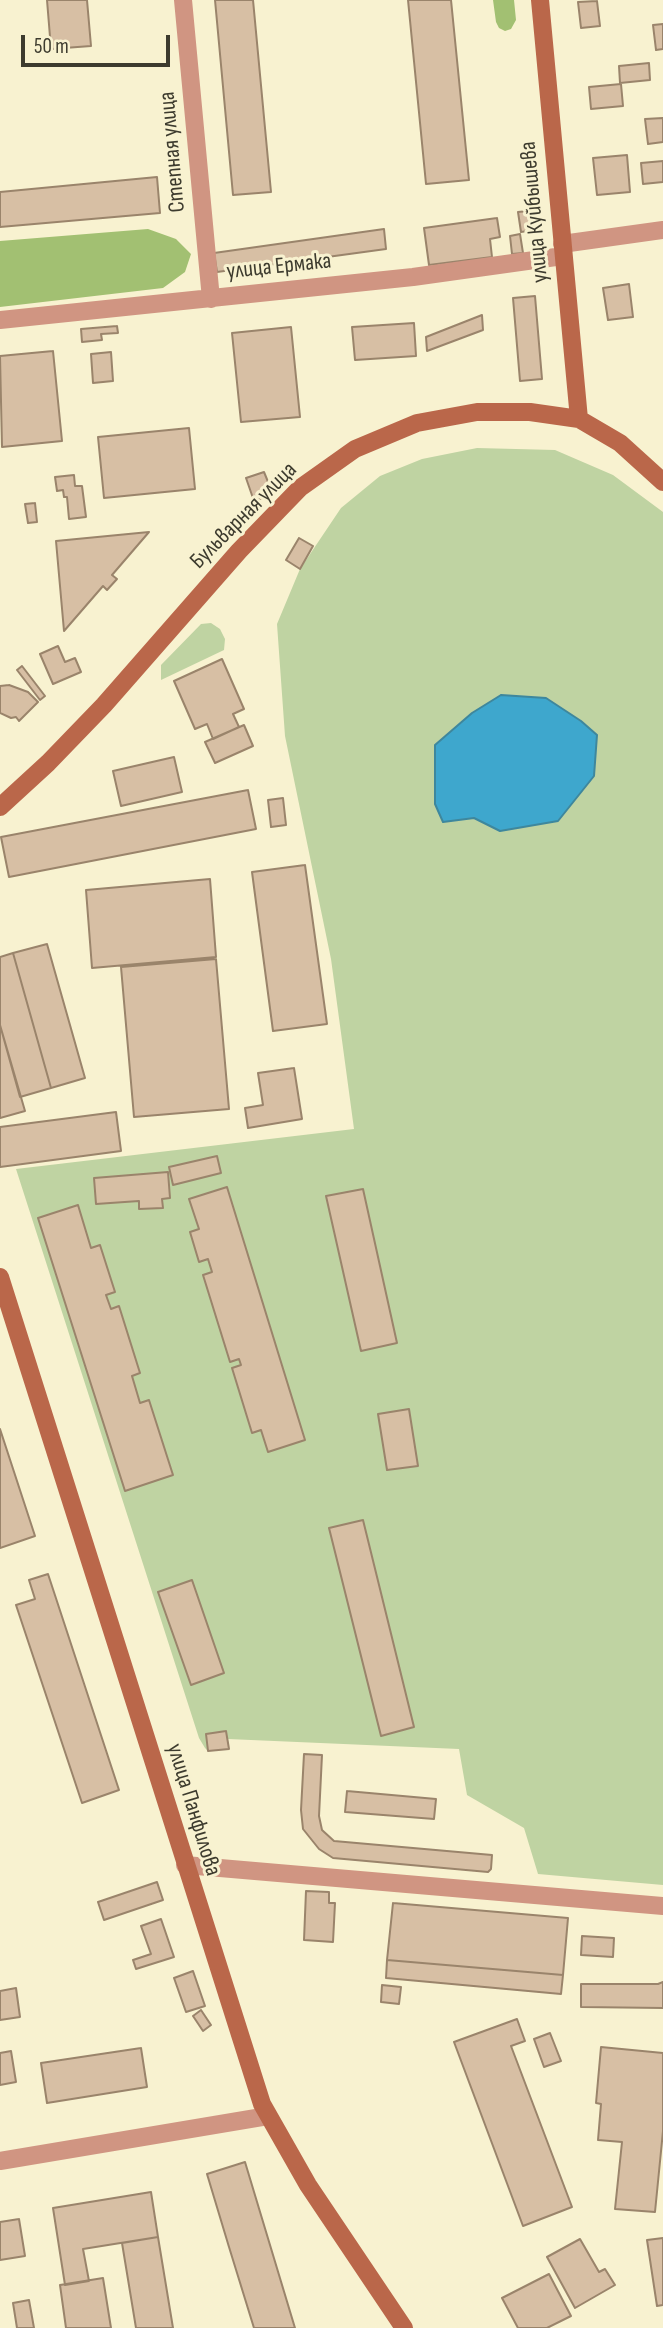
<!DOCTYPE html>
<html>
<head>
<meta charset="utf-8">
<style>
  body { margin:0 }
  #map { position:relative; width:663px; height:2328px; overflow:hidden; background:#f8f2d0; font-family:"Sofia Sans Condensed",sans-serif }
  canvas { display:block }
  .scale { position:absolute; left:21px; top:35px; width:149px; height:32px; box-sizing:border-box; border:4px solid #3d3b2e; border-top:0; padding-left:9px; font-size:21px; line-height:24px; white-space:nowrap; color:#3d3b2e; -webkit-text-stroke:5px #f8f2d0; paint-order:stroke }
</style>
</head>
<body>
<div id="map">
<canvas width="663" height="2328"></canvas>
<div class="scale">50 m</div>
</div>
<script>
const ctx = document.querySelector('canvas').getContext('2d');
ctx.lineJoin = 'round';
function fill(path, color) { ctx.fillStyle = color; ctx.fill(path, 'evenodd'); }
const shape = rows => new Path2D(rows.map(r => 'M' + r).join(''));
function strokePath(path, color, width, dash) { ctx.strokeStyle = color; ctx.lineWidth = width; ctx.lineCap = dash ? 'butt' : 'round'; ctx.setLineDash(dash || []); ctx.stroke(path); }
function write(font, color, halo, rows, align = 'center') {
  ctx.font = font + ' "Sofia Sans Condensed",sans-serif'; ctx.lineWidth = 6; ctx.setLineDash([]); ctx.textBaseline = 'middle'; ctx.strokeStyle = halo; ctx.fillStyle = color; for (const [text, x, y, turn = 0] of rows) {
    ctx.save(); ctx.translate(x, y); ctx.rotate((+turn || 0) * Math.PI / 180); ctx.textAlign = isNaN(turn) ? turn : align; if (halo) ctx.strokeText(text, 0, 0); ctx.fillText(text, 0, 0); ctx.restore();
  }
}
fill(shape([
  [477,448,555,450,613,475,663,512,663,1885,538,1874,524,1828,467,1795,459,1749,228,1739,229,1749,208,1751,205,1748,199,1738,16,1169,354,1129,331,959,285,736,277,624,300,569,341,508,380,476,422,459],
  [211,623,220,629,225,639,224,650,161,680,161,665,201,624]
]), '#bfd3a2');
fill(shape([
  [493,0,514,0,516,20,511,29,505,31,499,28,496,22],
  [148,229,176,239,191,254,185,272,163,288,0,307,0,241]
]), '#a2c072');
const water = shape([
  [501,695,546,698,581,721,597,735,594,776,558,821,500,831,474,818,443,822,435,804,435,745,472,713,501,695]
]);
fill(water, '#3ea7cd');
strokePath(water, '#3e879d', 2);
const building = shape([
  [47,0,87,0,91,46,51,49,47,0],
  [215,0,253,0,271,192,233,195,215,0],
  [408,0,451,0,469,180,426,184,408,0],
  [597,1,600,26,581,28,578,2,597,1],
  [663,24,663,49,656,50,653,25,663,24],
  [649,63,650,80,620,83,619,66,649,63],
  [621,84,623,106,591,109,589,87,621,84],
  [663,118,663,142,648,144,645,119,663,118],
  [627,155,630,192,597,195,593,158,627,155],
  [663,161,663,182,643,184,641,163,663,161],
  [157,177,160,213,0,227,0,192,157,177],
  [538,210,541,229,521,232,518,212,538,210],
  [497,218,500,237,490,239,492,257,429,265,424,228,497,218],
  [384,229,386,249,217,272,214,253,384,229],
  [520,234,523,253,512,254,510,236,520,234],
  [629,284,633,317,608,320,603,288,629,284],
  [535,296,542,379,520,381,513,298,535,296],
  [482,315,483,330,427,351,426,337,482,315],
  [414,323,416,356,355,360,352,327,414,323],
  [117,326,118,333,101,334,102,340,82,342,81,329,117,326],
  [291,327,300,417,241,422,232,333,291,327],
  [53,351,62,441,2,447,0,356,53,351],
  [111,352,113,381,93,383,91,354,111,352],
  [189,428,195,489,104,498,98,437,189,428],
  [264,472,273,494,254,501,246,478,264,472],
  [74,475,75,486,82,486,86,517,69,519,67,497,64,497,63,490,57,491,55,477,74,475],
  [35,503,37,522,28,523,25,504,35,503],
  [149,532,112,575,117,579,107,590,103,586,64,631,56,541,149,532],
  [299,538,313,546,300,569,286,560,299,538],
  [58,646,65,662,75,658,81,672,53,684,40,654,58,646],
  [222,659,244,709,233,714,239,727,213,739,207,724,195,729,174,681,222,659],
  [22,666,45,696,40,700,17,670,22,666],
  [9,685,28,692,38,702,19,721,16,717,11,718,0,713,0,686,9,685],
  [244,725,253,746,215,763,205,742,244,725],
  [174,757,182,792,121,806,113,771,174,757],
  [248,790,256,829,9,877,1,837,248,790],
  [283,798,286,825,271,827,268,800,283,798],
  [305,865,327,1024,273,1031,252,872,305,865],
  [210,879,216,957,92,968,86,890,210,879],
  [47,944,85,1078,51,1088,13,953,47,944],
  [13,953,51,1088,20,1097,0,1025,0,957,13,953],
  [216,959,229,1109,134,1117,121,967,216,959],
  [0,1025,25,1111,0,1118,0,1025],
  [294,1068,302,1119,248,1128,245,1108,263,1105,258,1073,294,1068],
  [116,1112,121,1151,0,1167,0,1127,116,1112],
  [217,1156,221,1173,173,1185,169,1167,217,1156],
  [168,1172,170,1198,162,1199,163,1208,139,1209,139,1201,96,1204,94,1178,168,1172],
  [227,1187,305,1440,268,1452,261,1430,252,1433,232,1368,241,1365,239,1359,230,1362,203,1275,212,1272,208,1259,199,1262,190,1232,199,1229,189,1199,227,1187],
  [363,1189,397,1343,361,1351,326,1196,363,1189],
  [78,1205,91,1248,100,1245,115,1292,106,1295,111,1309,119,1306,140,1373,132,1376,140,1403,149,1400,173,1475,125,1491,38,1218,78,1205],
  [409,1409,418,1466,387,1470,378,1414,409,1409],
  [0,1429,35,1536,0,1548,0,1429],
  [363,1520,414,1727,381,1736,329,1528,363,1520],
  [48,1574,119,1790,82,1803,16,1605,35,1599,29,1580,48,1574],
  [192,1580,224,1673,191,1685,158,1592,192,1580],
  [226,1731,229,1749,208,1751,206,1734,226,1731],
  [304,1754,322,1755,319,1816,322,1830,334,1841,492,1855,491,1869,488,1872,333,1858,319,1849,303,1829,301,1810,304,1754],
  [347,1791,436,1799,434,1819,345,1812,347,1791],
  [157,1882,163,1900,104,1920,98,1902,157,1882],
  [306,1891,329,1892,329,1903,335,1903,333,1942,304,1940,306,1891],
  [393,1903,568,1918,563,1975,387,1960,393,1903],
  [161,1919,174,1957,136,1969,133,1960,151,1954,141,1926,161,1919],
  [582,1936,614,1938,613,1957,581,1955,582,1936],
  [387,1960,563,1975,561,1994,386,1978,387,1960],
  [193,1971,205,2006,186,2012,174,1978,193,1971],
  [663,1982,663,2008,581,2007,581,1984,658,1984,663,1982],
  [382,1985,401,1987,399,2004,381,2002,382,1985],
  [16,1988,20,2017,0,2020,0,1991,16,1988],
  [201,2010,211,2025,203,2031,193,2016,201,2010],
  [517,2019,525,2041,511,2046,572,2207,523,2226,454,2042,517,2019],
  [550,2033,561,2061,544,2067,534,2039,550,2033],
  [601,2047,663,2053,663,2131,655,2212,615,2209,622,2142,598,2140,601,2104,596,2103,601,2047],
  [141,2048,147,2087,47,2103,41,2063,141,2048],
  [11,2051,16,2082,0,2085,0,2053,11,2051],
  [245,2162,295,2328,254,2328,229,2247,207,2174,245,2162],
  [151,2192,158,2237,83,2249,89,2281,65,2285,53,2208,151,2192],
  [19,2219,25,2256,0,2260,0,2222,19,2219],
  [158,2237,173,2328,136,2328,122,2243,158,2237],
  [663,2238,663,2305,657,2306,647,2240,663,2238],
  [580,2239,599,2272,605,2269,615,2285,575,2308,547,2257,580,2239],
  [549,2274,571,2316,547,2328,518,2328,502,2298,549,2274],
  [103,2278,111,2328,66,2328,60,2285,103,2278],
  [29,2300,34,2328,17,2328,13,2303,29,2300]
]);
fill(building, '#d7bfa4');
strokePath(building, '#9a846b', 2);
strokePath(shape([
  [183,0,211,299],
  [562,244,663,230],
  [0,320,413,277,563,256],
  [185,1865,663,1906],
  [0,2161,268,2116]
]), '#d09582', 18);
strokePath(shape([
  [540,0,579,419],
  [0,807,48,763,104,705,239,551,300,488,355,449,417,423,477,412,530,412,579,419,620,443,663,482],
  [0,1277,262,2104,308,2185,404,2328]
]), '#ba674a', 18);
write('23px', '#3d3b2e', '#f8f2d0', [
  ["Степная улица",173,152,-95],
  ["улица Куйбышева",535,212,-95],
  ["улица Ермака",279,267,-6],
  ["Бульварная улица",244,516,-45],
  ["улица Панфилова",193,1810,73]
]);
</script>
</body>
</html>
